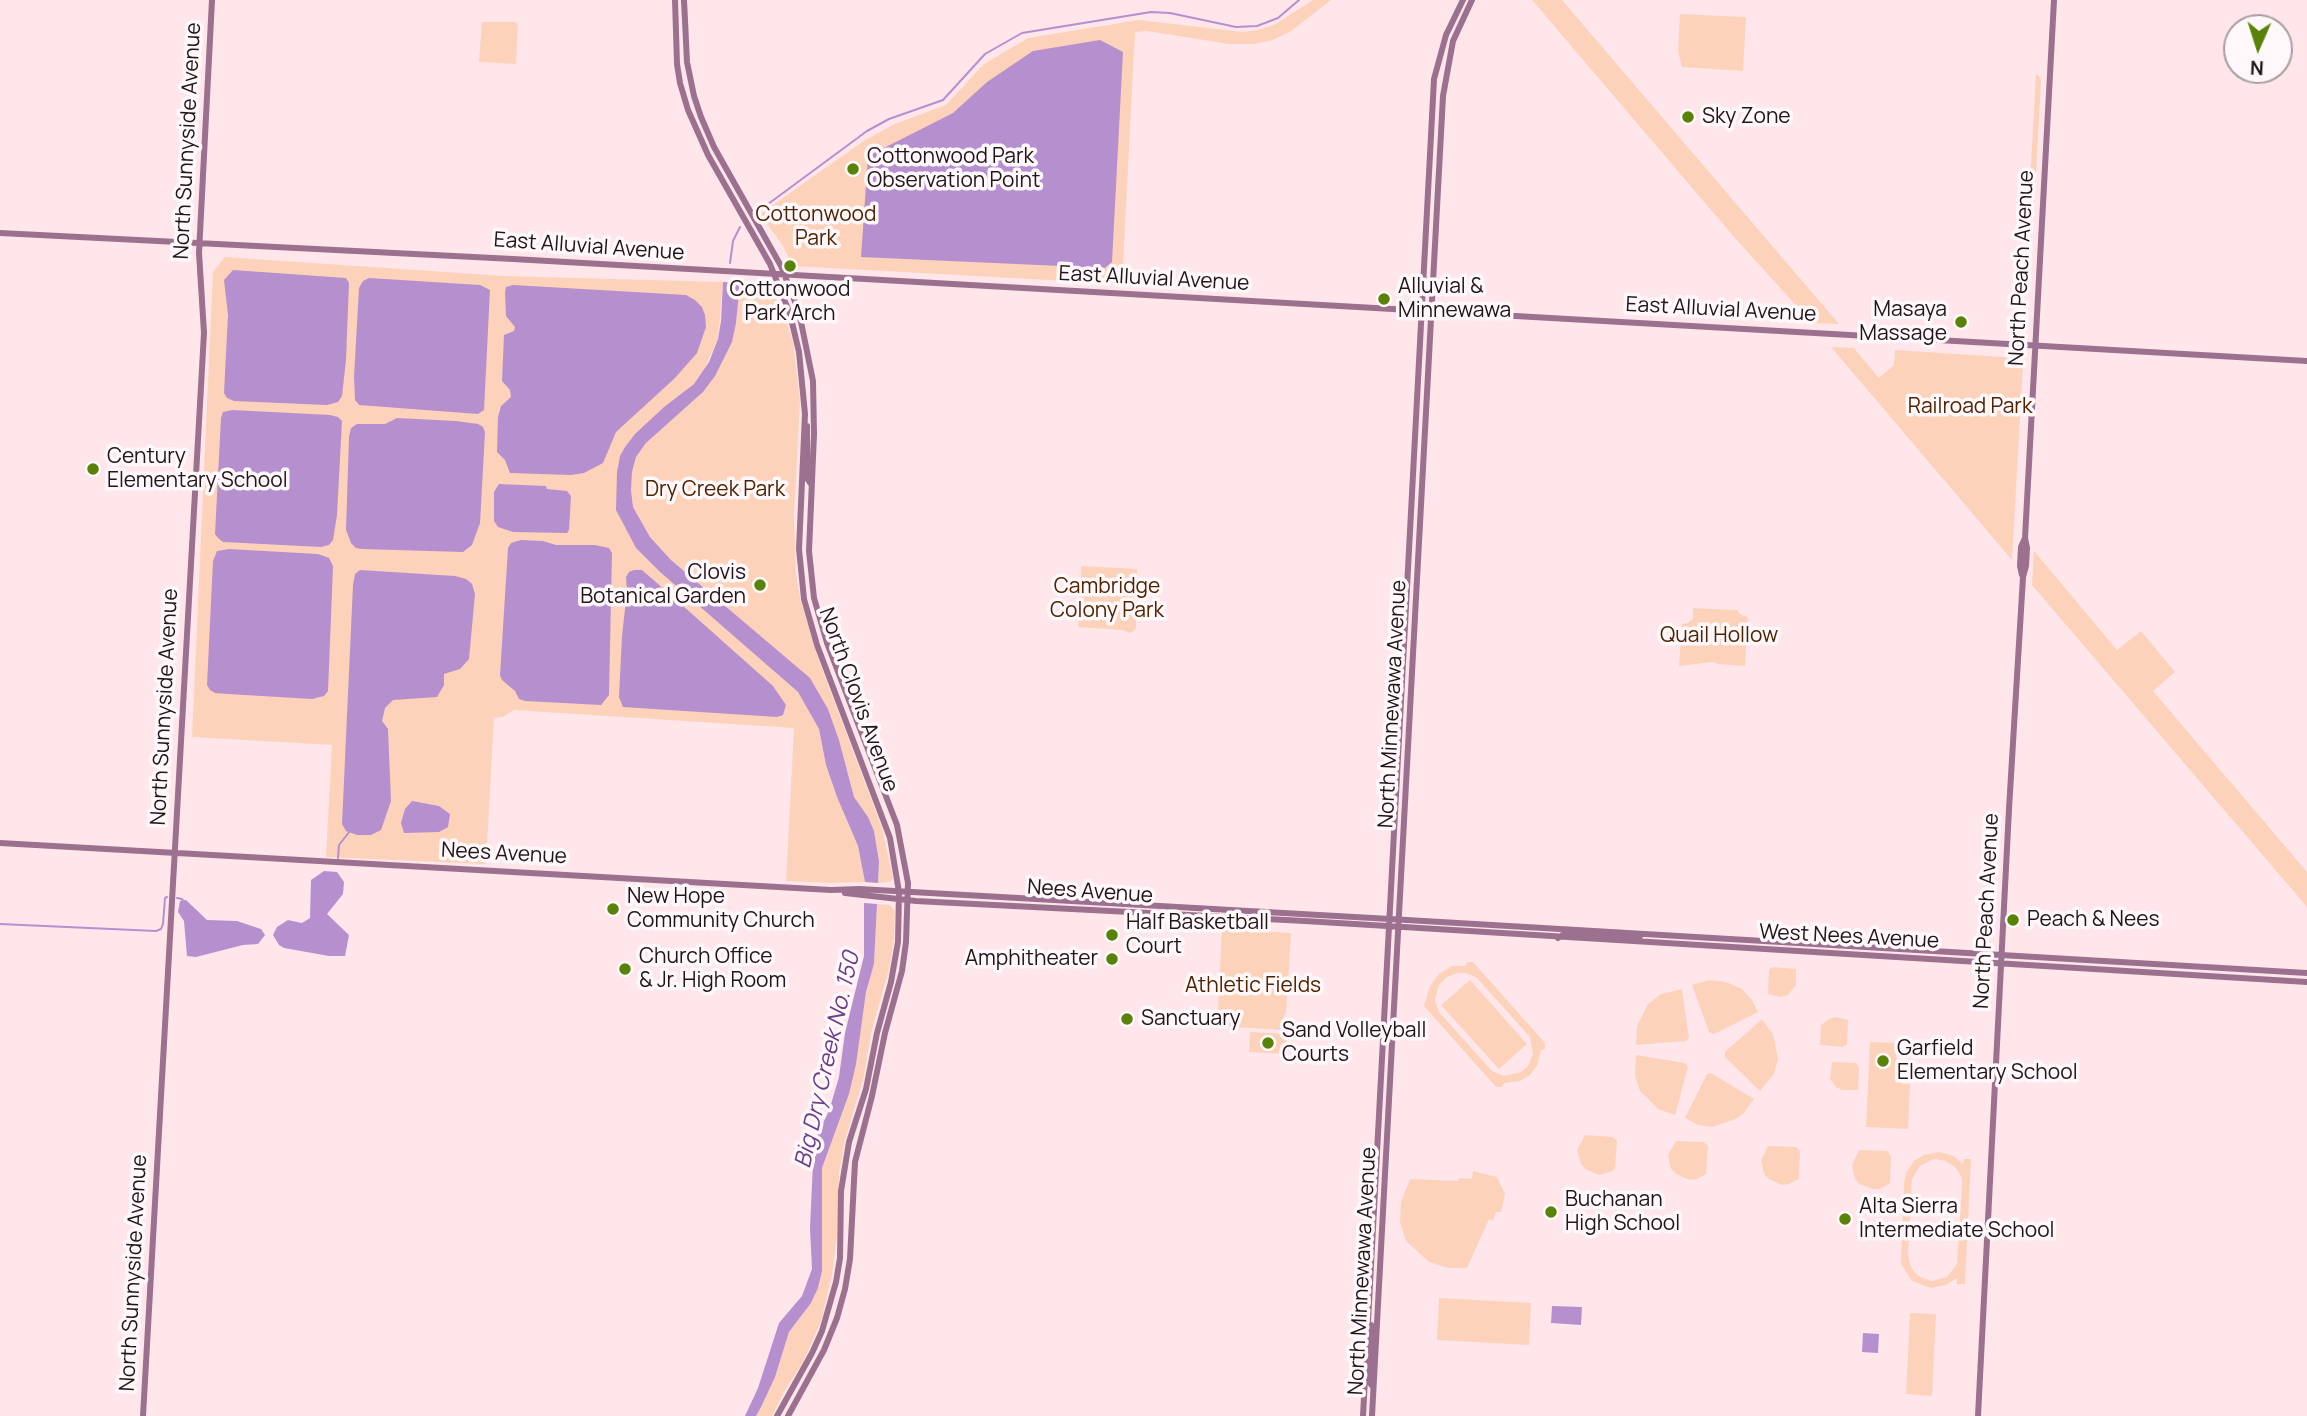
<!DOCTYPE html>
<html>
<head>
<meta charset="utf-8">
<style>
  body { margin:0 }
  #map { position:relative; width:2307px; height:1416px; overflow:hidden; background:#fee6eb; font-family:Manrope,sans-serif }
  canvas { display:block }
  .north { position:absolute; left:2223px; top:14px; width:70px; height:70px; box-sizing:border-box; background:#fff8fa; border:2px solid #a69da0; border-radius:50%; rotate:183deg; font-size:19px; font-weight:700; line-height:28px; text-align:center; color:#201518 }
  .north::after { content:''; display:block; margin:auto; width:24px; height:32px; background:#588208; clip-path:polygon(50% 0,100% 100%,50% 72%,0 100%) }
</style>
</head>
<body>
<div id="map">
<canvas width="2307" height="1416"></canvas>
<div class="north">N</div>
</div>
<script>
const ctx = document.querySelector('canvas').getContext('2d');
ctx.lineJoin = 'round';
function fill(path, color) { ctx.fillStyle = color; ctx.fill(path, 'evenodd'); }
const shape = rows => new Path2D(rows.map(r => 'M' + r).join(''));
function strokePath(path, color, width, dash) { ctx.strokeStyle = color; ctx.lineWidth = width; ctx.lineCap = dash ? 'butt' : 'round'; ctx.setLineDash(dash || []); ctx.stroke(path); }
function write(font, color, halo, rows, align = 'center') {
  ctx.font = font + ' Manrope,sans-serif'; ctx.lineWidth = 7; ctx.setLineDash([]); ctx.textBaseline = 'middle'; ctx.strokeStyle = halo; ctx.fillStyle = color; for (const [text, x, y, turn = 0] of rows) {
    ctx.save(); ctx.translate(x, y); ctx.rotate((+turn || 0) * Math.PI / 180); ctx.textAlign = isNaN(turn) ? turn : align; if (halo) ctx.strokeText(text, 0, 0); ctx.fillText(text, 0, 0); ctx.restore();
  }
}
fill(shape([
  [1313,0,1331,0,1290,32,1270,41,1253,44,1229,44,1147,31,1135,32,1122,284,793,266,783,246,760,214,865,140,895,124,946,105,984,64,1028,38,1139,20,1243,32,1257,30,1274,25],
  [1532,0,1562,0,1839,324,1812,323,1734,237],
  [1680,14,1746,17,1743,71,1682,67,1678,51],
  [482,22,515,22,518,24,516,64,479,62],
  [2036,74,2040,77,2041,82,2034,211,2033,215,2028,217],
  [225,257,504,276,723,282,718,339,702,374,694,384,664,407,625,447,636,548,659,571,798,692,819,729,826,765,837,797,858,846,865,882,831,883,786,881,794,728,514,710,503,717,494,718,486,864,326,857,332,745,192,737,213,272],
  [740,283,769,284,775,288,793,342,800,401,794,516,796,574,800,598,817,656,882,828,893,878,892,880,888,882,878,883,879,861,874,831,868,817,854,797,839,740,828,709,810,679,671,560,650,537,633,507,631,490,632,471,636,457,646,443,703,392,736,323],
  [1831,347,1854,348,1879,378,1894,365,1895,350,2018,358,2023,364,2012,560],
  [2034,551,2117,650,2141,631,2175,672,2153,691,2307,872,2307,907,2032,585],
  [1081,566,1137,569,1136,628,1134,631,1129,633,1123,630,1078,627],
  [1693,608,1737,610,1741,615,1748,617,1745,666,1718,664,1712,662,1679,666,1682,624,1688,623,1693,619],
  [877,904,890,905,895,911,894,939,889,969,871,1033,864,1076,845,1140,839,1173,837,1235,832,1275,821,1321,804,1360,785,1390,772,1416,756,1416,775,1377,789,1332,811,1303,818,1288,822,1271,822,1168,849,1094,855,1064,866,992,874,964],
  [1222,929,1291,933,1286,1013,1283,1018,1282,1030,1217,1026],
  [1467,962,1473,962,1545,1043,1545,1049,1541,1050,1537,1066,1530,1075,1520,1081,1504,1083,1502,1087,1496,1087,1424,1006,1430,986,1439,974,1452,966,1465,966],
  [1458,973,1466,973,1477,978,1530,1037,1533,1054,1528,1066,1521,1072,1504,1076,1492,1071,1439,1012,1435,1000,1439,985,1447,977],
  [1772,967,1796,969,1796,985,1788,995,1780,997,1768,994,1769,970],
  [1470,980,1527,1044,1499,1069,1441,1005],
  [1709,980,1726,982,1742,989,1752,1000,1758,1012,1714,1034,1709,1032,1692,985],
  [1682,989,1689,1038,1686,1041,1636,1045,1637,1026,1648,1004,1661,994],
  [1836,1017,1848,1020,1847,1044,1843,1047,1820,1045,1821,1025,1829,1019],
  [1762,1019,1773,1034,1778,1059,1774,1074,1760,1091,1725,1057,1725,1052],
  [1250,1032,1287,1034,1286,1054,1249,1052],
  [1870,1042,1897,1043,1896,1080,1902,1080,1902,1084,1910,1084,1908,1129,1866,1127],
  [1636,1055,1685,1063,1688,1067,1675,1115,1658,1109,1640,1091,1635,1076],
  [1832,1062,1856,1063,1859,1067,1858,1090,1842,1090,1836,1087,1830,1079],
  [1711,1073,1754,1099,1743,1114,1736,1119,1712,1127,1698,1125,1685,1118,1707,1074],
  [1585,1135,1613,1137,1617,1141,1615,1168,1613,1171,1599,1175,1585,1169,1581,1164,1577,1150],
  [1676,1141,1704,1142,1708,1146,1706,1174,1697,1179,1690,1180,1676,1174,1671,1169,1668,1155],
  [1768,1146,1796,1147,1800,1151,1799,1179,1789,1184,1782,1185,1769,1179,1764,1174,1761,1160],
  [1859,1150,1887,1151,1891,1156,1890,1183,1880,1189,1873,1189,1859,1184,1855,1179,1852,1165],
  [1939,1152,1954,1156,1963,1164,1964,1159,1971,1159,1965,1284,1957,1284,1957,1278,1946,1285,1931,1288,1912,1281,1901,1264,1904,1183,1906,1173,1915,1160,1924,1155],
  [1934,1159,1946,1161,1956,1168,1962,1178,1962,1186,1957,1264,1947,1277,1932,1281,1920,1277,1914,1272,1910,1265,1908,1254,1912,1179,1920,1166],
  [1473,1171,1497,1177,1505,1194,1501,1212,1496,1212,1493,1221,1489,1219,1467,1268,1448,1268,1429,1262,1406,1241,1400,1222,1401,1202,1410,1179,1458,1181,1459,1178,1472,1179],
  [1439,1298,1531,1303,1529,1345,1437,1340],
  [1910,1313,1936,1314,1932,1396,1906,1394]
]), '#fcd3ba');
fill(shape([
  [1100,40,1123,52,1112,262,1105,268,861,257,868,156,953,113,987,82,1033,51],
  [233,270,346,278,349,283,346,360,342,396,338,402,327,405,234,401,227,398,224,393,228,315,224,280],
  [369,278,480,285,490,290,484,410,478,414,359,405,355,400,354,377,359,288,363,281],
  [723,282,740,283,736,323,732,342,715,376,703,392,646,443,636,457,632,472,631,490,633,507,650,537,671,560,810,678,828,709,839,740,854,797,868,817,874,831,879,861,878,883,865,882,858,846,837,797,826,765,819,729,798,692,659,571,636,548,616,510,617,472,620,456,625,447,635,434,664,407,694,384,709,362,718,339,721,321],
  [513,285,686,295,695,300,702,307,705,315,706,327,697,353,675,378,616,432,603,463,584,473,571,475,510,473,505,460,497,452,498,417,501,406,511,397,510,390,502,381,504,335,514,331,515,327,506,316,505,292,506,287],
  [232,410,330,415,338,417,342,421,337,515,333,540,329,545,321,547,223,542,218,538,215,534,221,418,223,412],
  [397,418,456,421,478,424,483,427,485,432,480,523,472,545,463,552,362,549,356,548,351,543,346,530,349,437,351,428,357,424,385,424],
  [499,484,546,486,547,489,567,491,571,496,569,530,567,533,513,532,498,527,494,521,494,492],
  [521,540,543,541,556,545,595,545,609,548,612,553,609,695,601,705,525,701,519,699,515,691,502,680,500,675,508,548,511,543],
  [229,549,318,554,329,558,333,566,328,691,324,696,312,699,228,694,215,693,210,690,207,685,213,561,217,551],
  [360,570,455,576,466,579,472,584,475,594,469,659,460,669,444,674,444,685,437,697,393,700,385,708,382,721,388,729,391,801,381,830,371,835,357,835,346,831,342,824,353,585,355,574],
  [634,570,642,570,673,597,773,686,786,705,783,715,777,717,623,707,619,697,622,636,627,591,626,577,629,572],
  [412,801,439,806,450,814,448,827,439,832,404,833,401,823,405,809],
  [324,871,337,872,344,882,343,894,327,914,349,935,345,956,329,956,284,948,279,945,273,935,277,927,288,920,302,923,310,918,311,880],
  [186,900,207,920,237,921,261,929,265,935,258,944,243,945,196,957,187,956,184,921,178,912,180,901],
  [864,903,877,904,874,964,866,992,856,1064,849,1094,822,1168,822,1271,818,1288,811,1303,789,1332,775,1377,761,1407,756,1416,745,1416,758,1388,779,1323,802,1296,812,1269,810,1228,814,1141,829,1111,839,1077,845,1033,864,956],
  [1552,1306,1582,1307,1581,1325,1551,1323],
  [1863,1333,1879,1334,1878,1353,1862,1352]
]), '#b68fcf');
strokePath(shape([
  [760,210,867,131,889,119,943,100,985,54,1022,33,1151,12,1170,13,1236,27,1257,26,1278,18,1299,0],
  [730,263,733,241,740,227],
  [338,858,339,845,350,831],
  [177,898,182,899,184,902],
  [0,924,156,931,161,929,163,924,165,898,167,897]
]), '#b68fcf', 2);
strokePath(shape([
  [675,0,677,64,680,83,688,110,708,155,770,264,790,314,799,352,805,414,799,549,804,599,817,645,890,838,899,892,898,942,891,982,877,1033,866,1089,849,1142,841,1191,840,1258,836,1282,822,1331,812,1353,777,1416],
  [684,0,687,62,694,96,701,117,714,147,781,266,799,312,813,381,814,434,809,551,814,598,827,643,897,825,908,883,906,942,902,971,885,1033,872,1096,855,1162,850,1259,845,1289,837,1318,824,1350,788,1416],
  [0,233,513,259,2307,361],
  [807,426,807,478,811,484],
  [2022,575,2020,566,2021,547,2025,538],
  [0,843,831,890,859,889,1390,919,2307,973],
  [845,893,916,901,1305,921,2307,982],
  [1558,938,1564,934,1640,936],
  [1371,1325,1369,1382,1373,1387],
  [143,1416,204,333,199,253,212,0],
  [1363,1416,1434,79,1446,35,1463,0],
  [1372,1416,1443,96,1453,41,1472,0],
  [1978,1416,2009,809,2023,577,2026,566,2027,548,2025,538,2054,0]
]), '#9b718f', 6);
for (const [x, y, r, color] of [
  [1688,117,7,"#588208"],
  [853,169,7,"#588208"],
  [790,266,7,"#588208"],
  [1384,299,7,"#588208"],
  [1961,322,7,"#588208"],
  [93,469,7,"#588208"],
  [760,585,7,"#588208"],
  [613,909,7,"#588208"],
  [2013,920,7,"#588208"],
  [1112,935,7,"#588208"],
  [1112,959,7,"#588208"],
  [625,969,7,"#588208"],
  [1127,1019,7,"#588208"],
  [1268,1043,7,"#588208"],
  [1883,1061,7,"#588208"],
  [1551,1212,7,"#588208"],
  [1845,1219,7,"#588208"]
]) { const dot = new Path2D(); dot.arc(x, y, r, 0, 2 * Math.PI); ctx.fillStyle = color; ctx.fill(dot); strokePath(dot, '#fff8fa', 2.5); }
write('21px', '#201518', '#fff8fa', [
  ["Sky Zone",1702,117],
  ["Cottonwood Park",867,157],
  ["Observation Point",867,181],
  ["Alluvial &",1398,287],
  ["Minnewawa",1398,311],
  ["Cottonwood",790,290,"center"],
  ["Park Arch",790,314,"center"],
  ["Masaya",1947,310,"right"],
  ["Massage",1947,334,"right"],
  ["Century",107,457],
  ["Elementary School",107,481],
  ["Clovis",746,573,"right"],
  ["Botanical Garden",746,597,"right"],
  ["New Hope",627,897],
  ["Community Church",627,921],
  ["Peach & Nees",2027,920],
  ["Half Basketball",1126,923],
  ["Court",1126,947],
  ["Church Office",639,957],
  ["& Jr. High Room",639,981],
  ["Amphitheater",1098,959,"right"],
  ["Sanctuary",1141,1019],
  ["Sand Volleyball",1282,1031],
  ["Courts",1282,1055],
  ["Garfield",1897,1049],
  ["Elementary School",1897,1073],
  ["Buchanan",1565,1200],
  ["High School",1565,1224],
  ["Alta Sierra",1859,1207],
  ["Intermediate School",1859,1231]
], 'left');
write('21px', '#201518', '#fff8fa', [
  ["North Sunnyside Avenue",188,141,-87],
  ["East Alluvial Avenue",589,247,4],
  ["North Peach Avenue",2022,268,-87],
  ["East Alluvial Avenue",1154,279,3],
  ["East Alluvial Avenue",1721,310,3],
  ["North Clovis Avenue",858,700,70],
  ["North Minnewawa Avenue",1393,704,-87],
  ["North Sunnyside Avenue",165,707,-87],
  ["Nees Avenue",504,854,3],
  ["Nees Avenue",1090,892,4],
  ["North Peach Avenue",1987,911,-87],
  ["West Nees Avenue",1849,937,3],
  ["North Minnewawa Avenue",1363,1271,-87],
  ["North Sunnyside Avenue",134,1273,-87]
]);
write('21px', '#4e2301', '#fff8fa', [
  ["Cottonwood",816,215],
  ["Park",816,239],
  ["Railroad Park",1970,407],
  ["Dry Creek Park",715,490],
  ["Cambridge",1107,587],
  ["Colony Park",1107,611],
  ["Quail Hollow",1719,636],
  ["Athletic Fields",1253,986]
]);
write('italic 23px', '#6d3c89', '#fff8fa', [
  ["Big Dry Creek No. 150",828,1060,-77]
]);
</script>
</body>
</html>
